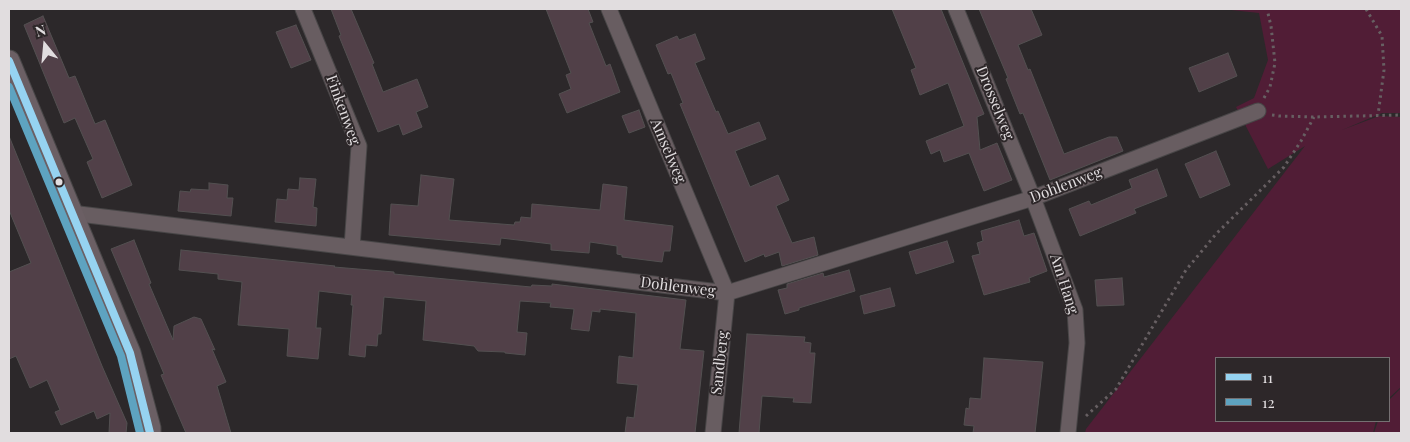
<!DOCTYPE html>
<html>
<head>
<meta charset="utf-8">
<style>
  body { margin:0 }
  #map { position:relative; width:1410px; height:442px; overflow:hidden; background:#2c282a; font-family:"Playfair Display",serif }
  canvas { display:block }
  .frame { position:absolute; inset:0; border:10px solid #e1dddf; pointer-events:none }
  .legend { position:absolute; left:1215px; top:357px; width:175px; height:65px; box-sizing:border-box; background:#2d2729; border:1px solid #757072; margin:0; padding:6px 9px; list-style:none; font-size:15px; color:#e1dddf }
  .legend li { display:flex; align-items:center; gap:10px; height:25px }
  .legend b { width:25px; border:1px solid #757072 }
  .north { position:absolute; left:20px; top:20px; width:50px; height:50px; -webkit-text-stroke:4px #2d2729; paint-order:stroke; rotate:343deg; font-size:14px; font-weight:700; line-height:20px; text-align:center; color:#e1dddf }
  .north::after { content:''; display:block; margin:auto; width:18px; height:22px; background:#e1dddf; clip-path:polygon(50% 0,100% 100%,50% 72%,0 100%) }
</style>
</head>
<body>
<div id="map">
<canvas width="1410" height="442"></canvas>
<div class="frame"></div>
<ul class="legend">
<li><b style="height:6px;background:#96d3f1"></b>11</li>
<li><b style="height:6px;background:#5ea3c0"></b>12</li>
</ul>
<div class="north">N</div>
</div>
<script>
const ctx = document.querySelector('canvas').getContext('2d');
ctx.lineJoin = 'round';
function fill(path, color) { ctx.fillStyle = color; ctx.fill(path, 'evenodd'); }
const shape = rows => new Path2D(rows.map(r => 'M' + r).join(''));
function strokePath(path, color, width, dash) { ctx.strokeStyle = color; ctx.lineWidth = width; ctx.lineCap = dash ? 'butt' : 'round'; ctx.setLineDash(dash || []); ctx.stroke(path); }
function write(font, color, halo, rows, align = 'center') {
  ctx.font = font + ' "Playfair Display",serif'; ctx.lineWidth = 4; ctx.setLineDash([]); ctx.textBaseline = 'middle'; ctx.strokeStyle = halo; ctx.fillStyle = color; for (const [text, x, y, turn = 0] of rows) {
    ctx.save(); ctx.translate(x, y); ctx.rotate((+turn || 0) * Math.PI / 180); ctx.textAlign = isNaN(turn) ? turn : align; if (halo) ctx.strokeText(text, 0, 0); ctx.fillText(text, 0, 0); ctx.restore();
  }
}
fill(shape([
  [1222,9,1401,9,1401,113,1382,113,1342,130,1379,116,1401,117,1401,387,1389,398,1389,358,1216,358,1216,421,1376,421,1373,433,1085,433,1086,429,1305,146,1268,169,1236,107,1254,98,1268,60,1259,13],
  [1401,388,1401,433,1374,433,1378,421,1389,421,1389,400]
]), '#511d36');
const building = shape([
  [331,9,351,9,374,63,372,64,383,92,417,79,428,107,416,112,422,127,403,135,399,124,378,132,339,36,341,35,331,9],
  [546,9,588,9,593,22,589,23,606,66,610,64,620,92,567,113,559,94,571,89,566,75,571,73,546,9],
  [892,9,941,9,984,114,977,117,980,150,997,143,1012,180,984,191,969,153,944,162,940,150,931,154,926,141,964,126,948,83,920,95,911,70,916,68,892,9],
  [979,9,1031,9,1042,35,1018,45,1028,70,1030,69,1064,154,1109,137,1117,137,1123,151,1050,180,1023,113,1020,114,1006,79,1008,78,979,9],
  [43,16,69,78,75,76,95,124,105,120,132,185,102,198,87,162,93,159,75,118,64,123,24,25,43,16],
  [296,25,311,60,291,68,276,32,296,25],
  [695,34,705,59,695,63,716,112,718,111,728,134,759,122,766,139,735,151,750,187,778,175,789,200,776,206,792,243,814,237,818,255,782,266,779,252,765,257,764,254,745,262,680,104,683,103,671,73,668,74,656,45,677,36,679,40,695,34],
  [1228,53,1237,76,1199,92,1189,68,1228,53],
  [639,110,645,127,629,133,622,116,639,110],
  [9,136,102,366,127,423,126,433,109,433,110,413,97,419,94,411,61,425,55,412,60,410,47,380,30,388,16,356,9,359,9,272,31,263,9,210,9,136],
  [1216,151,1230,185,1200,198,1185,164,1216,151],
  [1157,169,1167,196,1134,209,1136,213,1080,236,1069,209,1089,201,1091,205,1132,188,1129,180,1157,169],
  [421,175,454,179,449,220,514,225,515,222,520,222,521,217,531,218,532,204,600,210,603,184,627,187,624,220,673,226,670,251,664,251,662,262,622,257,622,255,617,254,617,246,590,242,589,253,551,250,551,244,501,238,500,245,389,235,391,204,418,206,421,175],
  [300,178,316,179,313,207,317,208,316,226,275,222,277,199,287,200,288,189,299,190,300,178],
  [209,183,228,185,227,198,233,198,231,216,178,211,180,191,190,192,191,189,209,190,209,183],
  [1019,220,1024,236,1034,233,1047,271,1029,278,1030,282,984,295,972,256,980,254,977,243,983,241,981,231,1019,220],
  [134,240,151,283,149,284,173,340,174,326,194,317,201,319,215,350,212,349,226,382,217,386,231,433,186,433,161,375,164,374,111,249,134,240],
  [947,241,954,262,916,274,909,252,947,241],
  [181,250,335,266,334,267,394,272,394,274,456,280,531,287,532,285,552,286,552,284,686,300,680,349,704,351,695,433,625,433,627,417,634,418,638,385,617,383,619,356,633,358,636,313,600,309,600,312,592,311,589,331,571,329,574,309,550,307,551,303,520,301,517,332,527,333,525,355,505,353,505,352,478,351,474,346,423,340,426,301,384,297,381,334,378,334,377,346,366,345,365,357,349,355,353,305,351,305,352,295,319,291,316,328,321,328,318,359,287,356,289,329,238,325,242,282,218,279,218,274,179,270,181,250],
  [849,270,855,291,799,308,799,310,785,314,778,290,787,288,787,284,823,273,824,277,849,270],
  [1122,278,1124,305,1097,306,1095,280,1122,278],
  [890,288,895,306,864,314,860,296,890,288],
  [747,334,805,337,804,342,811,343,810,353,815,353,811,403,793,402,794,398,762,396,759,433,739,433,747,334],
  [984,358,1043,362,1035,433,973,433,974,426,964,425,966,408,969,409,970,398,981,399,984,358]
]);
fill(building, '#514048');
strokePath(building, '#535051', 1);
const street = shape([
  [303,9,359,146,352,247],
  [609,9,727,293,713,433],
  [956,9,1033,198,1075,310,1077,343,1068,433],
  [71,213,727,293,1033,198,1258,111]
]);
const secondary = shape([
  [9,61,130,353,150,428,150,433]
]);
strokePath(street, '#484647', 17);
strokePath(secondary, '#484647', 23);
strokePath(shape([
  [1366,9,1382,36,1384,70,1378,115],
  [1264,98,1270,87,1275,63,1271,26,1267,9],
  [1272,115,1279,116,1314,117,1401,115],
  [1086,416,1116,389,1186,270,1216,234,1284,167,1301,141,1314,117]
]), '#675f62', 3, [2.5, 4]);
strokePath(street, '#685d61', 15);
strokePath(secondary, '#6b5f64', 21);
strokePath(shape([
  [9,61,130,353,150,433]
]), '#96d3f1', 8);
strokePath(shape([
  [9,87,121,356,140,433]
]), '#5ea3c0', 8);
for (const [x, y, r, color] of [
  [59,182,4.5,"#e1dddf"]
]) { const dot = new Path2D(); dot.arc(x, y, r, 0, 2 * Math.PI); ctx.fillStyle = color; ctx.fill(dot); strokePath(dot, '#2d2729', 2); }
write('15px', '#e1dddf', '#2d2729', [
  ["Drosselweg",995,103,68],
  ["Finkenweg",343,110,70],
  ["Amselweg",668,151,67],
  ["Dohlenweg",1066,185,-21],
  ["Am Hang",1064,284,72],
  ["Dohlenweg",678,287,7],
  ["Sandberg",720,363,-84]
]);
</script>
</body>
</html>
